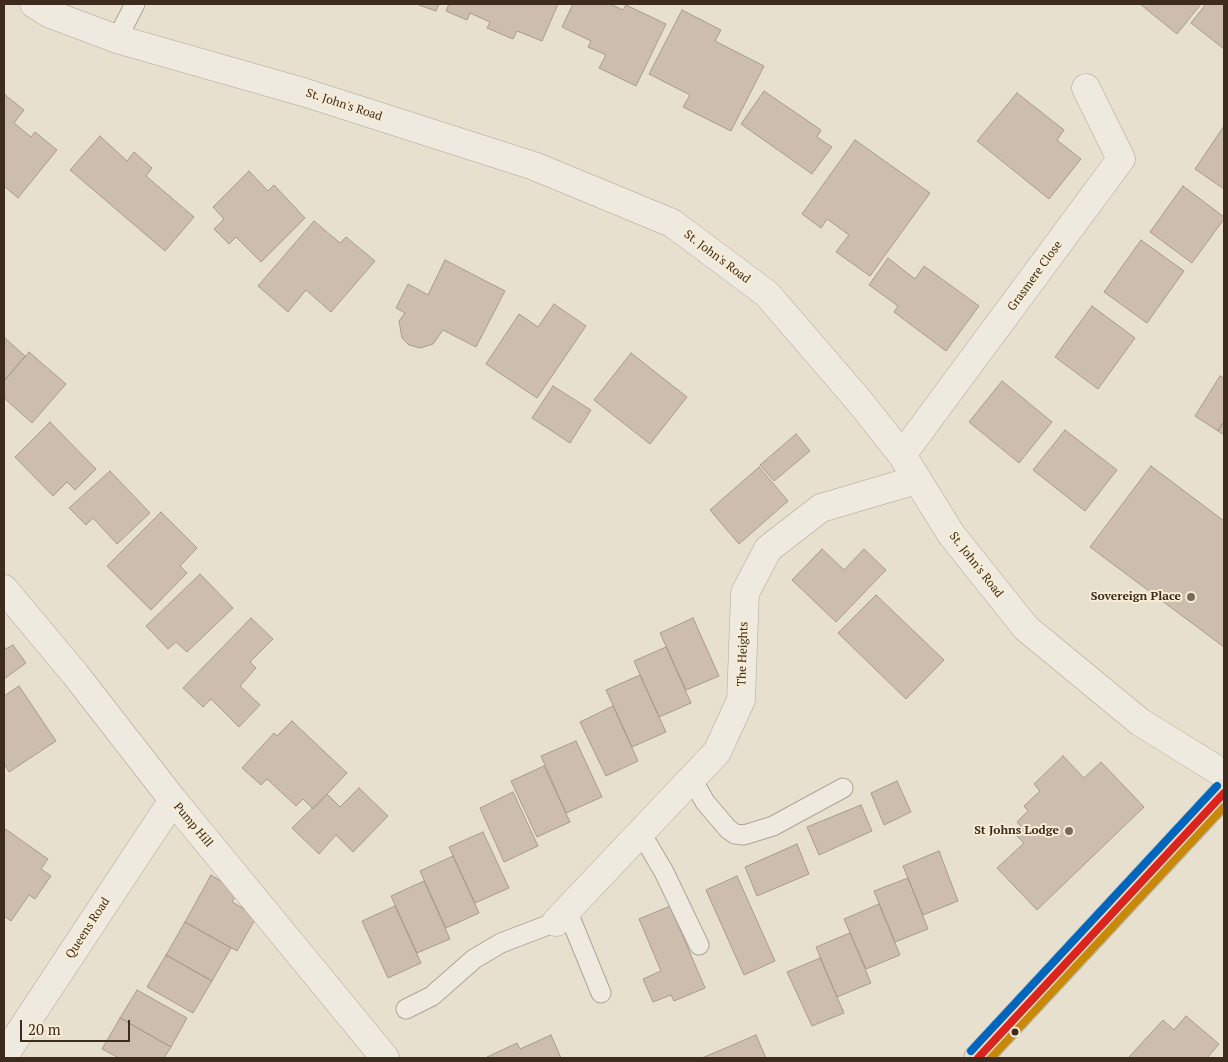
<!DOCTYPE html>
<html>
<head>
<meta charset="utf-8">
<style>
  body { margin:0 }
  #map { position:relative; width:1228px; height:1062px; overflow:hidden; background:#e8e0ce; font-family:"PT Serif",serif }
  canvas { display:block }
  .frame { position:absolute; inset:0; border:5px solid #3d2c1e; pointer-events:none }
  .scale { position:absolute; left:20px; top:1020px; width:110px; height:22px; box-sizing:border-box; border:2px solid #3d2c1e; border-top:0; padding-left:6px; font-size:15px; line-height:18px; white-space:nowrap; color:#3d2c1e; -webkit-text-stroke:4px #f8edd4; paint-order:stroke }
</style>
</head>
<body>
<div id="map">
<canvas width="1228" height="1062"></canvas>
<div class="frame"></div>
<div class="scale">20 m</div>
</div>
<script>
const ctx = document.querySelector('canvas').getContext('2d');
ctx.lineJoin = 'round';
function fill(path, color) { ctx.fillStyle = color; ctx.fill(path, 'evenodd'); }
const shape = rows => new Path2D(rows.map(r => 'M' + r).join(''));
function strokePath(path, color, width, dash) { ctx.strokeStyle = color; ctx.lineWidth = width; ctx.lineCap = dash ? 'butt' : 'round'; ctx.setLineDash(dash || []); ctx.stroke(path); }
function write(font, color, halo, rows, align = 'center') {
  ctx.font = font + ' "PT Serif",serif'; ctx.lineWidth = 4; ctx.setLineDash([]); ctx.textBaseline = 'middle'; ctx.strokeStyle = halo; ctx.fillStyle = color; for (const [text, x, y, turn = 0] of rows) {
    ctx.save(); ctx.translate(x, y); ctx.rotate((+turn || 0) * Math.PI / 180); ctx.textAlign = isNaN(turn) ? turn : align; if (halo) ctx.strokeText(text, 0, 0); ctx.fillText(text, 0, 0); ctx.restore();
  }
}
const building = shape([
  [416,4,439,4,436,11,416,4],
  [449,4,558,4,542,41,517,31,513,39,487,28,490,22,470,13,467,20,446,11,449,4],
  [573,4,610,4,623,10,626,5,666,24,636,86,599,68,606,55,588,47,591,41,562,27,573,4],
  [1140,4,1201,4,1177,34,1140,4],
  [1206,4,1224,4,1224,49,1191,23,1206,4],
  [682,10,721,30,715,41,764,66,731,131,683,107,690,95,649,74,682,10],
  [764,91,821,130,817,137,832,147,812,174,741,124,764,91],
  [1017,93,1064,130,1057,140,1081,159,1049,199,977,141,1017,93],
  [4,94,24,110,14,123,31,137,35,132,57,150,18,198,4,186,4,94],
  [1224,126,1224,189,1195,169,1224,126],
  [100,136,127,161,134,152,152,168,146,176,194,217,165,251,70,170,100,136],
  [855,140,930,193,870,276,836,252,849,235,827,219,821,228,802,214,855,140],
  [249,171,268,191,274,185,305,218,261,262,236,237,229,244,214,229,224,219,213,207,249,171],
  [1183,186,1224,217,1224,219,1192,263,1150,232,1183,186],
  [314,221,340,243,346,237,375,261,331,312,306,290,288,312,258,286,314,221],
  [1141,240,1184,271,1147,323,1104,292,1141,240],
  [888,258,915,279,924,266,979,306,946,351,894,312,898,306,869,285,888,258],
  [445,260,505,291,476,347,443,330,433,344,420,348,409,345,402,338,399,321,405,313,396,308,408,284,428,295,445,260],
  [554,304,586,326,537,398,486,364,519,314,538,327,554,304],
  [1092,306,1135,338,1098,389,1055,357,1092,306],
  [5,338,25,356,4,381,4,339,5,338],
  [29,352,66,384,32,423,4,398,4,381,29,352],
  [631,353,687,397,650,444,594,400,631,353],
  [1220,376,1224,378,1224,421,1218,431,1195,416,1220,376],
  [1002,381,1052,422,1019,463,969,422,1002,381],
  [553,386,591,410,570,443,532,418,553,386],
  [1224,421,1224,435,1218,431,1224,421],
  [50,422,96,469,75,490,67,482,53,496,15,457,50,422],
  [1065,430,1117,470,1085,511,1033,470,1065,430],
  [796,434,810,451,774,481,760,465,796,434],
  [1151,466,1224,521,1224,647,1090,547,1151,466],
  [759,467,788,501,739,544,710,510,759,467],
  [110,471,150,513,117,544,93,518,86,525,69,508,110,471],
  [161,512,197,548,180,566,187,573,151,610,107,566,161,512],
  [822,549,844,570,864,549,886,570,836,622,792,580,822,549],
  [200,574,233,608,187,652,176,642,168,649,146,626,200,574],
  [876,595,944,660,906,699,838,633,876,595],
  [251,618,273,639,250,662,256,668,240,686,260,705,239,727,211,699,203,707,183,688,251,618],
  [693,618,719,676,686,690,660,633,693,618],
  [13,645,26,663,4,679,4,646,6,649,13,645],
  [666,647,691,703,659,717,634,661,666,647],
  [640,675,666,732,632,747,606,690,640,675],
  [19,686,56,741,9,772,4,763,4,696,19,686],
  [613,706,638,761,606,776,580,722,613,706],
  [292,721,347,773,313,809,303,799,296,806,267,779,261,785,242,768,274,733,277,736,292,721],
  [576,741,602,797,566,813,541,756,576,741],
  [1063,756,1084,778,1101,762,1144,807,1037,910,997,868,1024,843,1015,834,1022,828,1017,822,1028,811,1024,806,1040,791,1034,784,1063,756],
  [544,766,570,822,537,837,511,781,544,766],
  [897,781,911,812,884,825,871,793,897,781],
  [359,788,388,816,353,852,336,835,319,854,292,828,327,794,340,807,359,788],
  [513,792,538,846,504,862,480,808,513,792],
  [861,805,872,831,819,855,807,827,861,805],
  [4,828,48,859,41,869,51,876,35,899,29,895,11,921,4,916,4,828],
  [483,832,509,888,475,903,449,847,483,832],
  [797,844,809,874,757,896,745,867,797,844],
  [939,851,958,901,923,915,903,866,939,851],
  [453,856,479,913,446,928,420,871,453,856],
  [211,875,238,891,232,902,257,916,237,951,185,922,211,875],
  [737,876,775,961,744,975,706,890,737,876],
  [908,878,928,929,895,942,874,891,908,878],
  [424,881,450,939,417,953,391,896,424,881],
  [879,904,900,955,866,969,844,919,879,904],
  [395,906,421,963,388,978,362,921,395,906],
  [670,906,705,988,674,1001,671,995,653,1002,643,979,661,971,639,919,670,906],
  [185,922,231,948,212,981,166,955,185,922],
  [850,933,871,983,837,997,816,947,850,933],
  [166,955,212,981,193,1013,147,987,166,955],
  [820,958,844,1013,812,1026,787,972,820,958],
  [137,990,187,1018,171,1047,120,1018,137,990],
  [1186,1016,1219,1044,1207,1058,1128,1058,1163,1020,1174,1030,1186,1016],
  [120,1018,171,1047,164,1058,119,1058,102,1049,120,1018],
  [551,1035,561,1058,487,1058,487,1057,517,1043,520,1049,551,1035],
  [756,1035,766,1058,702,1058,756,1035]
]);
fill(building, '#ccbdaf');
strokePath(building, '#a89b8d', 1);
const lane = shape([
  [117,39,135,4],
  [692,779,705,802,728,829,735,834,744,835,773,826,843,788],
  [641,833,664,872,699,945],
  [567,910,601,993],
  [406,1009,432,996,474,959,501,943,556,922]
]);
const street = shape([
  [34,4,50,14,117,39,303,92,534,166,672,223,767,294,860,402,902,455,951,534,1026,628,1140,722,1224,774],
  [902,455,1121,159,1086,88],
  [4,589,75,674,173,800,385,1058],
  [556,922,717,752,741,700,745,593,768,549,821,508,916,480],
  [4,1056,173,800]
]);
const primary = shape([
  [978,1058,1224,793]
]);
strokePath(lane, '#ada497', 21);
strokePath(street, '#ada497', 29);
strokePath(primary, '#938a7e', 29);
strokePath(lane, '#efeae0', 19);
strokePath(street, '#efeae0', 28);
strokePath(primary, '#e6e0d1', 28);
strokePath(shape([
  [978,1058,1224,793]
]), '#dc241f', 8);
strokePath(shape([
  [991,1058,1224,807]
]), '#c88808', 8);
strokePath(shape([
  [971,1051,1217,786]
]), '#0065bd', 8);
for (const [x, y, r, color] of [
  [1191,597,5,"#796b5c"],
  [1069,831,5,"#796b5c"],
  [1015,1032,4.5,"#3d2c1e"]
]) { const dot = new Path2D(); dot.arc(x, y, r, 0, 2 * Math.PI); ctx.fillStyle = color; ctx.fill(dot); strokePath(dot, '#f8edd4', 2); }
write('12px', '#3d2c1e', '#f8edd4', [
  ["St. John's Road",344,105,18],
  ["St. John's Road",717,257,37],
  ["Grasmere Close",1035,276,-54],
  ["St. John's Road",976,565,52],
  ["The Heights",743,654,-88],
  ["Pump Hill",193,825,50],
  ["Queens Road",88,928,-57]
]);
write('bold 12px', '#3d2c1e', '#f8edd4', [
  ["Sovereign Place",1181,597],
  ["St Johns Lodge",1059,831]
], 'right');
</script>
</body>
</html>
